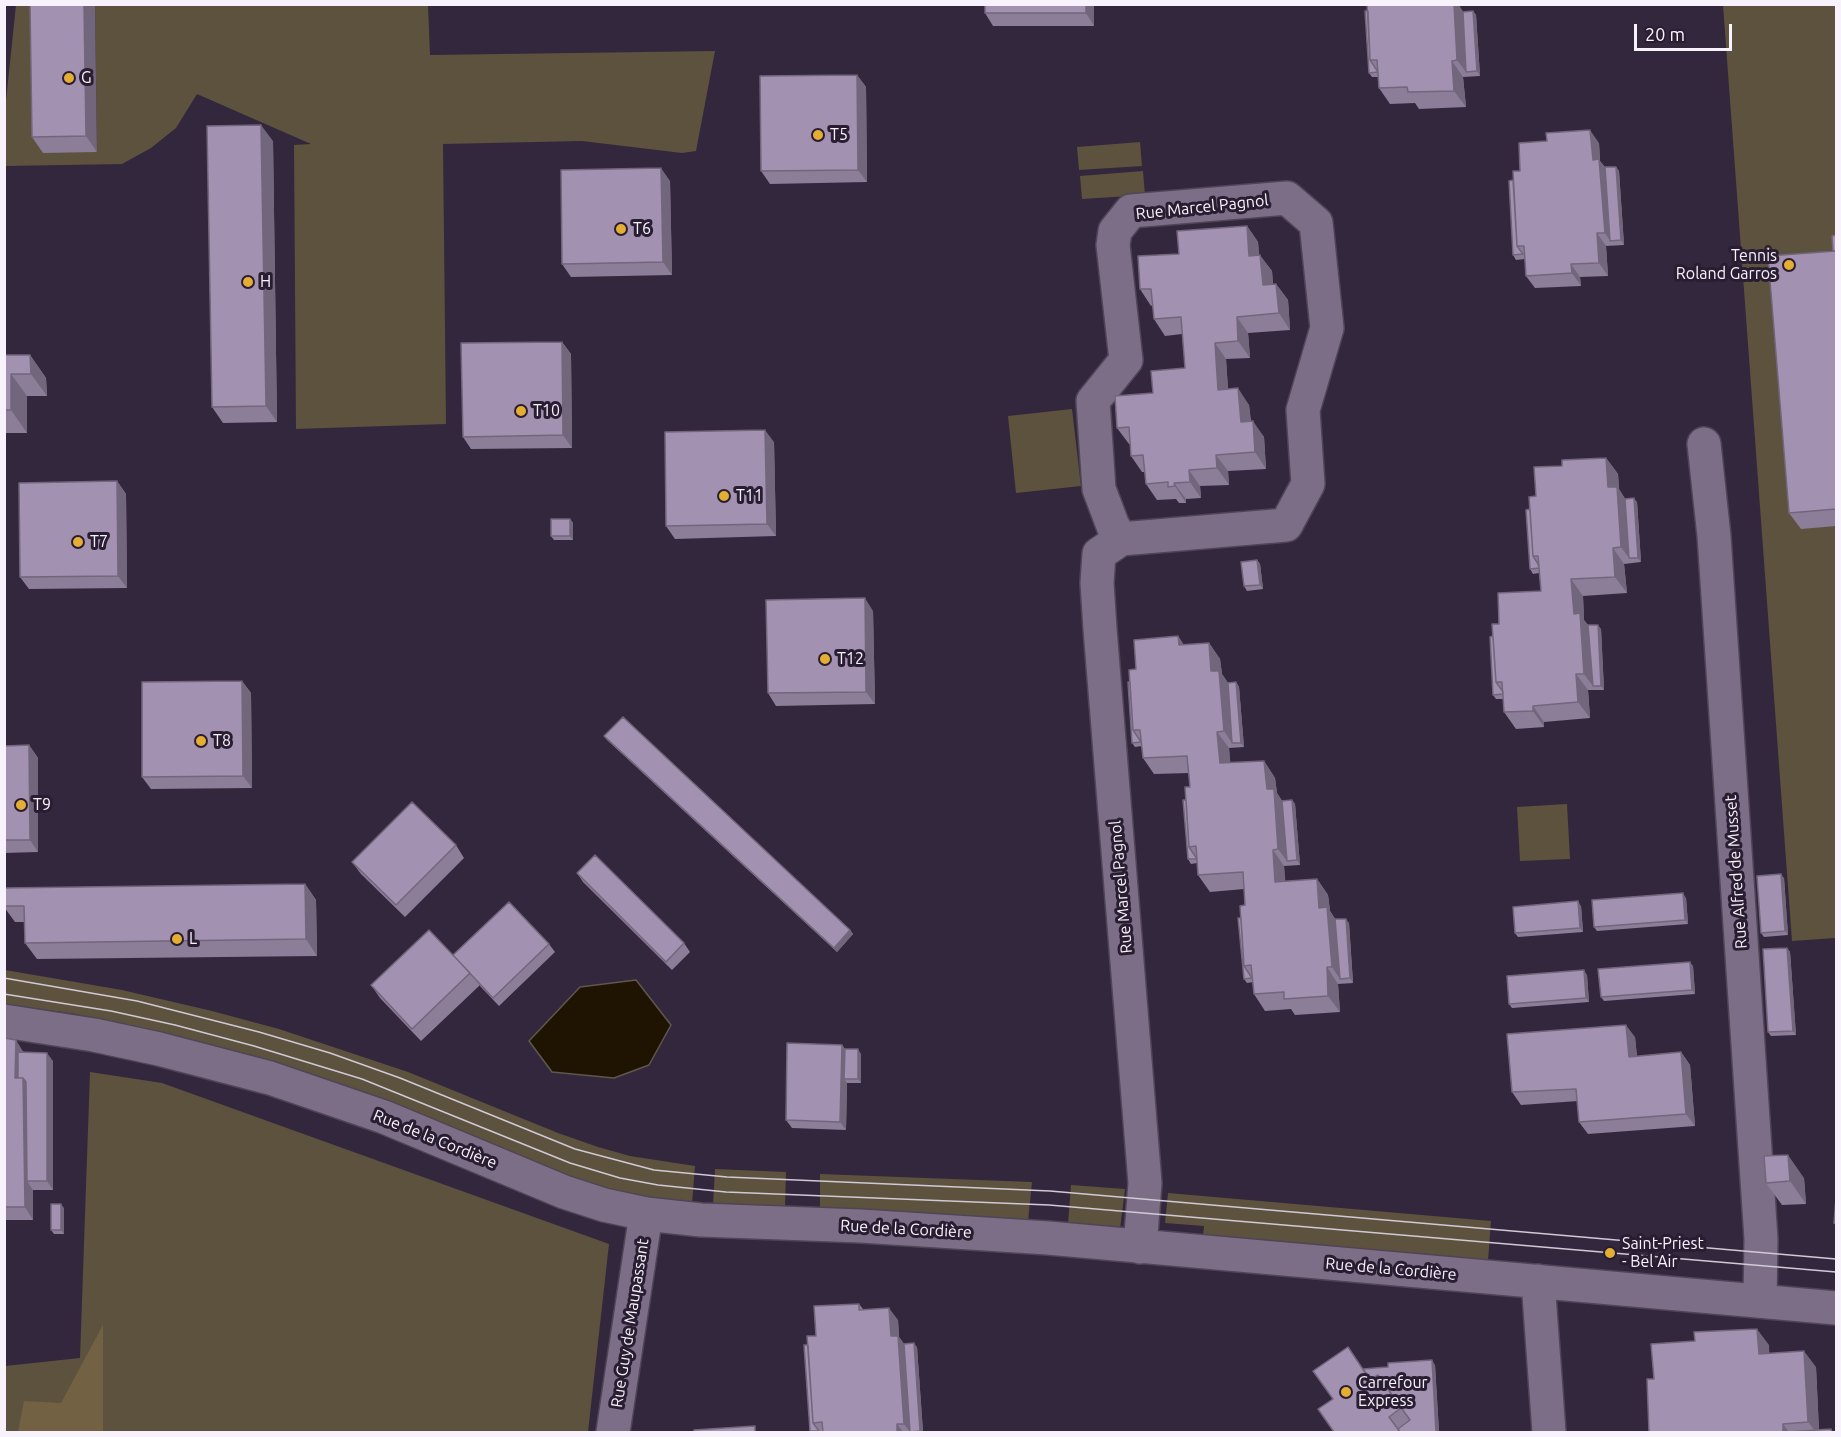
<!DOCTYPE html>
<html>
<head>
<meta charset="utf-8">
<style>
  body { margin:0 }
  #map { position:relative; width:1841px; height:1437px; overflow:hidden; background:#33273d; font-family:Ubuntu,sans-serif }
  canvas { display:block }
  .frame { position:absolute; inset:0; border:6px solid #f8f2fd; pointer-events:none }
  .scale { position:absolute; left:1634px; top:24px; width:98px; height:27px; box-sizing:border-box; border:3px solid #f8f2fd; border-top:0; padding-left:8px; font-size:18px; line-height:21px; white-space:nowrap; color:#f8f2fd; -webkit-text-stroke:4px #291d32; paint-order:stroke }
</style>
</head>
<body>
<div id="map">
<canvas width="1841" height="1437"></canvas>
<div class="frame"></div>
<div class="scale">20 m</div>
</div>
<script>
const ctx = document.querySelector('canvas').getContext('2d');
ctx.lineJoin = 'round';
function fill(path, color) { ctx.fillStyle = color; ctx.fill(path, 'evenodd'); }
const shape = rows => new Path2D(rows.map(r => 'M' + r).join(''));
function strokePath(path, color, width, dash) { ctx.strokeStyle = color; ctx.lineWidth = width; ctx.lineCap = dash ? 'butt' : 'round'; ctx.setLineDash(dash || []); ctx.stroke(path); }
function write(font, color, halo, rows, align = 'center') {
  ctx.font = font + ' Ubuntu,sans-serif'; ctx.lineWidth = 6; ctx.setLineDash([]); ctx.textBaseline = 'middle'; ctx.strokeStyle = halo; ctx.fillStyle = color; for (const [text, x, y, turn = 0] of rows) {
    ctx.save(); ctx.translate(x, y); ctx.rotate((+turn || 0) * Math.PI / 180); ctx.textAlign = isNaN(turn) ? turn : align; if (halo) ctx.strokeText(text, 0, 0); ctx.fillText(text, 0, 0); ctx.restore();
  }
}
fill(shape([
  [16,5,41,5,97,152,95,5,428,5,430,55,715,51,696,151,682,153,582,141,443,144,446,424,296,429,294,145,311,144,197,94,176,128,151,148,122,164,5,166,5,110],
  [1723,5,1836,5,1836,938,1792,941],
  [1140,142,1142,166,1079,170,1077,147],
  [1143,171,1145,195,1082,199,1080,176],
  [1072,409,1081,486,1016,493,1008,416],
  [1567,804,1570,859,1520,861,1517,807],
  [5,970,122,990,212,1011,279,1029,408,1072,558,1133,598,1147,630,1156,695,1166,692,1204,664,1201,604,1188,575,1179,395,1104,325,1079,242,1054,164,1034,76,1014,5,1004],
  [90,1072,162,1083,609,1244,588,1432,5,1432,5,1366,80,1358],
  [715,1169,786,1172,785,1207,713,1205],
  [820,1174,1032,1182,1028,1221,820,1208],
  [1071,1185,1125,1189,1120,1229,1068,1224],
  [1168,1193,1491,1221,1488,1261,1203,1236,1204,1226,1165,1223]
]), '#5d523d');
fill(shape([
  [103,1325,103,1432,18,1432,24,1401,61,1403]
]), '#726243');
const water = shape([
  [636,980,671,1025,649,1065,614,1078,552,1072,529,1041,580,987,636,980]
]);
fill(water, '#1f1401');
strokePath(water, '#60574d', 1.5);
const minor = shape([
  [1704,444,1714,536,1761,1239,1760,1301],
  [1121,539,1113,526,1099,489,1093,401,1126,360,1113,245,1115,231,1131,211,1287,198,1316,223,1327,328,1303,410,1308,484,1286,525,1121,539,1099,554,1097,583,1100,629,1145,1183,1140,1247],
  [4,1021,94,1035,159,1049,270,1078,384,1117,564,1192,604,1205,646,1214,701,1220,861,1226,1048,1238,1836,1308],
  [1538,1281,1549,1432],
  [613,1432,646,1214]
]);
strokePath(minor, '#504557', 36);
strokePath(minor, '#7c6e87', 33);
strokePath(shape([
  [4,978,137,1001,259,1032,330,1053,400,1078,575,1149,654,1170,727,1177,1050,1191,1836,1259],
  [4,994,111,1011,175,1025,254,1046,362,1079,570,1163,620,1178,658,1185,726,1192,1049,1205,1836,1272]
]), '#d0c9d6', 1.5);
fill(shape([
  [30,4,97,152,43,153,32,137],
  [985,4,1094,4,1094,26,993,26,985,13],
  [1458,4,1463,12,1473,11,1476,15,1480,76,1463,77,1466,107,1419,109,1415,103,1390,104,1379,88,1378,77,1372,77,1369,73,1368,11],
  [857,75,866,87,867,182,770,184,761,171],
  [273,141,277,422,223,423,212,407],
  [1599,143,1600,161,1605,167,1616,167,1619,171,1624,245,1606,246,1608,276,1580,277,1581,286,1535,288,1526,276,1525,259,1516,260,1513,255,1513,180],
  [670,181,672,275,571,277,562,264],
  [1247,226,1258,242,1259,255,1272,271,1273,284,1276,284,1288,300,1290,330,1248,333,1250,358,1226,359,1228,389,1249,405,1251,421,1264,437,1266,469,1228,471,1229,485,1200,486,1201,498,1186,499,1186,503,1179,503,1176,499,1157,500,1146,484,1145,472,1142,472,1131,456,1130,444,1129,444,1117,428,1153,393,1185,368,1182,334,1165,336,1154,319,1153,305,1151,306,1140,289,1179,254],
  [1836,235,1836,526,1801,529,1789,513],
  [562,342,571,354,572,448,471,449,463,437],
  [4,355,30,355,46,378,47,396,27,396,27,433,4,433],
  [774,442,776,536,675,539,666,526],
  [1606,458,1618,474,1619,489,1625,499,1637,502,1641,562,1624,564,1627,593,1583,596,1584,620,1588,625,1601,629,1604,690,1588,690,1590,718,1544,722,1544,727,1516,729,1504,712,1503,699,1496,699,1493,695,1493,636,1499,624,1541,591,1539,573,1533,574,1530,569,1530,509,1536,496,1562,466],
  [117,481,126,494,127,588,29,589,20,577],
  [570,519,573,523,573,540,554,540,551,536],
  [1257,560,1260,564,1263,589,1247,591,1244,586],
  [873,611,875,704,776,706,768,693],
  [1178,636,1184,645,1209,643,1220,659,1222,674,1228,683,1236,682,1239,687,1244,747,1229,748,1230,763,1264,761,1275,778,1277,793,1282,801,1292,800,1295,804,1300,865,1284,866,1285,881,1317,879,1328,895,1330,911,1335,919,1349,923,1353,983,1338,984,1340,1012,1295,1015,1291,1009,1265,1011,1254,994,1253,982,1247,983,1244,979,1241,918,1245,905,1244,889,1210,892,1198,875,1197,863,1191,864,1188,859,1186,800,1190,787,1189,773,1154,774,1143,758,1142,746,1135,747,1132,743,1130,682,1136,669],
  [242,681,251,693,252,788,151,789,142,777],
  [604,736,850,930,853,934,837,952,607,740],
  [29,745,38,758,38,852,4,853,4,746],
  [456,845,464,858,405,917,361,874,352,862],
  [577,873,684,943,690,952,672,970,583,882],
  [1784,878,1788,935,1764,937,1761,933],
  [305,884,316,900,317,956,37,959,25,943,25,922,15,922,4,907,4,888],
  [1686,898,1688,924,1597,931,1594,927],
  [1581,906,1583,932,1518,937,1515,933],
  [549,944,555,952,499,1006,479,985,479,986,421,1041,380,998,371,985,453,955],
  [1787,948,1790,952,1796,1035,1771,1036,1768,1032],
  [1693,966,1695,994,1604,1001,1601,997],
  [1587,975,1589,1002,1512,1008,1509,1004],
  [1635,1037,1637,1056,1681,1052,1690,1065,1695,1126,1588,1134,1579,1122,1578,1101,1521,1105,1512,1092],
  [4,1038,24,1052,53,1061,53,1190,33,1190,33,1220,4,1220],
  [842,1045,845,1049,861,1054,861,1083,847,1083,846,1130,792,1128,786,1120],
  [1804,1178,1806,1204,1782,1205,1766,1183],
  [64,1208,64,1234,54,1234,51,1230],
  [859,1304,863,1309,898,1320,899,1337,904,1344,917,1347,923,1432,811,1432,810,1431,808,1345,816,1336],
  [1769,1345,1769,1353,1816,1367,1819,1430,1834,1432,1649,1432],
  [1435,1365,1439,1432,1334,1432,1333,1399,1363,1369]
]), '#8c7d98');
fill(shape([
  [84,4,95,4,97,152,86,136],
  [1086,4,1094,4,1094,26,1086,13],
  [1450,4,1458,4,1466,16,1466,72,1457,60],
  [1473,11,1476,15,1480,76,1477,71],
  [1452,61,1463,77,1466,107,1454,91],
  [857,75,866,87,867,182,858,170],
  [261,125,273,141,277,422,266,406],
  [1590,130,1599,143,1600,161,1608,171,1610,241,1605,233,1593,160],
  [1616,167,1619,171,1624,245,1621,240],
  [661,168,670,181,672,275,663,262],
  [1247,226,1258,242,1261,272,1249,256],
  [1597,233,1606,246,1608,276,1599,263],
  [1260,255,1272,271,1274,301,1263,285],
  [1571,264,1580,277,1581,286,1572,273],
  [1276,284,1288,300,1290,330,1279,313],
  [1237,317,1248,333,1250,358,1238,341],
  [562,342,571,354,572,448,563,435],
  [1215,343,1226,359,1229,406,1218,390],
  [30,355,46,378,47,396,31,374],
  [11,374,27,396,27,433,11,410],
  [1238,388,1249,405,1252,438,1241,422],
  [1253,421,1264,437,1266,469,1255,452],
  [765,430,774,442,776,536,767,524],
  [1216,455,1228,471,1229,485,1217,468],
  [1606,458,1618,474,1619,489,1628,503,1629,558,1621,547,1608,487],
  [1189,470,1200,486,1201,498,1190,482],
  [117,481,126,494,127,588,118,576],
  [1174,483,1186,499,1186,503,1175,486],
  [1634,498,1637,502,1641,562,1638,558],
  [570,519,573,523,573,540,570,536],
  [1613,548,1624,564,1627,593,1615,577],
  [1257,560,1260,564,1263,589,1260,585],
  [1571,579,1583,596,1584,620,1591,630,1593,686,1584,674,1574,614],
  [865,598,873,611,875,704,866,692],
  [1598,625,1601,629,1604,690,1601,686],
  [1178,636,1189,653,1179,645],
  [1209,643,1220,659,1222,674,1231,687,1232,743,1224,731,1211,671],
  [1576,674,1588,690,1590,718,1578,702],
  [242,681,251,693,252,788,243,776],
  [1236,682,1239,687,1244,747,1241,743],
  [1533,706,1544,722,1544,727,1533,711],
  [1217,732,1229,748,1232,780,1220,763],
  [29,745,38,758,38,852,30,840],
  [1264,761,1275,778,1277,793,1285,805,1287,861,1290,865,1278,849,1267,789],
  [1292,800,1295,804,1300,865,1297,860],
  [1273,850,1284,866,1287,898,1275,882],
  [1781,874,1784,878,1788,935,1785,931],
  [1317,879,1328,895,1330,911,1338,923,1340,979,1332,967,1319,908],
  [305,884,316,900,317,956,306,939],
  [1683,893,1686,898,1688,924,1685,920],
  [1578,901,1581,906,1583,932,1580,928],
  [1346,919,1349,923,1353,983,1350,978],
  [850,930,853,934,837,952,834,948],
  [1787,948,1790,952,1796,1035,1793,1031],
  [1690,962,1693,966,1695,994,1692,990],
  [1327,967,1338,984,1340,1012,1328,996],
  [1584,970,1587,975,1589,1002,1586,998],
  [1626,1025,1635,1037,1638,1069,1629,1057],
  [16,1040,24,1053,32,1090,27,1181,33,1190,33,1220,25,1207,15,1078],
  [842,1045,848,1053,844,1079,847,1083,846,1130,840,1122],
  [858,1049,861,1054,861,1083,858,1079],
  [1681,1052,1690,1065,1695,1126,1686,1114],
  [47,1053,53,1061,53,1190,47,1181],
  [1788,1155,1804,1178,1806,1204,1790,1181],
  [61,1204,64,1208,64,1234,61,1230],
  [889,1308,898,1320,899,1337,907,1348,910,1432,904,1424,891,1336],
  [1757,1329,1769,1345,1770,1370,1759,1354],
  [914,1343,917,1347,923,1432,921,1432,920,1431],
  [1804,1351,1816,1367,1819,1432,1816,1432,1808,1422],
  [1432,1360,1435,1365,1439,1432,1436,1432],
  [897,1424,903,1432,897,1432],
  [1783,1424,1789,1432,1783,1432]
]), '#72667c');
const building = shape([
  [30,4,84,4,86,136,32,137,30,4],
  [985,4,1086,4,1086,13,985,13,985,4],
  [1367,4,1454,4,1457,60,1452,61,1454,91,1408,92,1407,87,1379,88,1377,60,1370,60,1367,4],
  [1365,11,1368,11,1370,60,1378,72,1369,73,1365,11],
  [1473,11,1477,71,1466,72,1463,12,1473,11],
  [857,75,858,170,761,171,760,76,857,75],
  [261,125,266,406,212,407,207,126,261,125],
  [1590,130,1593,160,1599,159,1605,233,1597,233,1599,263,1571,264,1572,273,1526,276,1524,246,1517,246,1513,171,1520,171,1519,143,1547,141,1546,133,1590,130],
  [1605,167,1616,167,1621,240,1610,241,1605,167],
  [661,168,663,262,562,264,561,170,661,168],
  [1513,180,1517,246,1523,254,1513,255,1509,181,1513,180],
  [1247,226,1249,256,1260,255,1263,285,1276,284,1279,313,1237,317,1238,341,1215,343,1218,390,1238,388,1241,422,1253,421,1255,452,1216,455,1217,468,1189,470,1190,482,1174,483,1175,486,1168,487,1168,482,1146,484,1143,455,1131,456,1129,427,1117,428,1115,396,1153,393,1151,371,1185,368,1181,317,1154,319,1151,289,1140,289,1138,256,1179,254,1177,231,1247,226],
  [1836,235,1836,251,1833,251,1832,236,1836,235],
  [1836,251,1836,509,1789,513,1768,256,1836,251],
  [562,342,563,435,463,437,461,343,562,342],
  [4,355,30,355,31,374,11,374,11,410,4,410,4,355],
  [765,430,767,524,666,526,665,432,765,430],
  [1606,458,1608,487,1617,487,1621,547,1613,548,1615,577,1571,579,1574,614,1580,613,1584,674,1576,674,1578,702,1533,706,1533,711,1504,712,1502,682,1496,682,1492,624,1499,624,1498,593,1541,591,1538,556,1533,556,1529,497,1536,496,1534,467,1562,466,1562,460,1606,458],
  [117,481,118,576,20,577,19,483,117,481],
  [1634,498,1638,558,1629,558,1625,499,1634,498],
  [1530,509,1533,556,1538,564,1539,568,1530,569,1526,510,1530,509],
  [551,519,570,519,570,536,551,536,551,519],
  [1257,560,1260,585,1244,586,1241,562,1257,560],
  [865,598,866,692,768,693,766,600,865,598],
  [1588,625,1598,625,1601,686,1593,686,1588,625],
  [1178,636,1179,645,1209,643,1211,671,1219,671,1224,731,1217,732,1220,763,1264,761,1267,789,1274,789,1278,849,1273,850,1275,882,1317,879,1319,908,1327,907,1332,967,1327,967,1328,996,1284,999,1284,992,1254,994,1251,965,1244,966,1240,906,1245,905,1243,872,1198,875,1196,846,1189,847,1185,787,1190,787,1187,756,1143,758,1140,730,1133,730,1129,670,1136,669,1134,640,1178,636],
  [1493,636,1496,682,1503,692,1503,694,1493,695,1490,637,1493,636],
  [242,681,243,776,142,777,142,682,242,681],
  [1128,682,1130,682,1133,730,1141,742,1132,743,1128,682],
  [1236,682,1241,743,1232,743,1228,683,1236,682],
  [623,717,850,930,834,948,604,736,623,717],
  [29,745,30,840,4,840,4,746,29,745],
  [1183,800,1186,800,1189,847,1197,859,1188,859,1183,800],
  [1292,800,1297,860,1287,861,1282,801,1292,800],
  [412,802,456,845,396,905,352,862,412,802],
  [595,855,684,943,666,962,577,873,595,855],
  [1781,874,1785,931,1761,933,1757,876,1781,874],
  [305,884,306,939,25,943,24,906,4,906,4,888,305,884],
  [1683,893,1685,920,1594,927,1592,900,1683,893],
  [1578,901,1580,928,1515,933,1513,907,1578,901],
  [509,902,549,944,493,998,453,955,509,902],
  [1238,918,1241,918,1244,966,1252,978,1244,979,1238,918],
  [1335,919,1346,919,1350,978,1340,979,1335,919],
  [429,930,470,973,412,1029,371,985,429,930],
  [1787,948,1793,1031,1768,1032,1763,949,1787,948],
  [1690,962,1692,990,1601,997,1598,969,1690,962],
  [1584,970,1586,998,1509,1004,1507,976,1584,970],
  [1626,1025,1629,1057,1681,1052,1686,1114,1579,1122,1576,1089,1512,1092,1507,1034,1626,1025],
  [4,1038,16,1040,15,1078,23,1078,25,1207,4,1207,4,1038],
  [787,1043,842,1045,840,1122,786,1120,787,1043],
  [845,1049,858,1049,858,1079,844,1079,845,1049],
  [18,1052,47,1053,47,1181,27,1181,26,1082,23,1078,18,1078,18,1052],
  [1788,1155,1790,1181,1766,1183,1764,1156,1788,1155],
  [1836,1198,1836,1224,1834,1223,1836,1198],
  [51,1204,61,1204,61,1230,51,1230,51,1204],
  [859,1304,859,1310,889,1308,891,1336,898,1336,904,1424,897,1424,897,1432,823,1432,822,1422,813,1423,807,1336,816,1336,814,1306,859,1304],
  [1757,1329,1759,1354,1804,1351,1808,1422,1783,1424,1783,1432,1649,1432,1647,1379,1654,1379,1651,1344,1695,1341,1694,1332,1757,1329],
  [914,1343,920,1431,910,1432,904,1344,914,1343],
  [804,1345,808,1345,813,1423,819,1431,810,1431,804,1345],
  [1348,1347,1370,1380,1378,1375,1401,1408,1389,1417,1400,1432,1334,1432,1318,1409,1333,1399,1313,1371,1348,1347],
  [1432,1360,1436,1432,1400,1432,1398,1429,1410,1420,1378,1375,1371,1380,1363,1369,1388,1367,1388,1363,1432,1360],
  [755,1426,755,1432,694,1432,694,1430,755,1426],
  [1831,1429,1832,1432,1788,1432,1831,1429]
]);
fill(building, '#a391b1');
strokePath(building, '#72667c', 1.5);
for (const [x, y, r, color] of [
  [69,78,6,"#e4ae35"],
  [818,135,6,"#e4ae35"],
  [621,229,6,"#e4ae35"],
  [1789,265,6,"#e4ae35"],
  [248,282,6,"#e4ae35"],
  [521,411,6,"#e4ae35"],
  [724,496,6,"#e4ae35"],
  [78,542,6,"#e4ae35"],
  [825,659,6,"#e4ae35"],
  [201,741,6,"#e4ae35"],
  [21,805,6,"#e4ae35"],
  [177,939,6,"#e4ae35"],
  [1610,1253,6,"#e4ae35"],
  [1346,1392,6,"#e4ae35"]
]) { const dot = new Path2D(); dot.arc(x, y, r, 0, 2 * Math.PI); ctx.fillStyle = color; ctx.fill(dot); strokePath(dot, '#291d32', 2); }
write('16px', '#f8f2fd', '#291d32', [
  ["G",81,78],
  ["T5",830,135],
  ["T6",633,229],
  ["Tennis",1777,256,"right"],
  ["Roland Garros",1777,274,"right"],
  ["H",260,282],
  ["T10",533,411],
  ["T11",736,496],
  ["T7",90,542],
  ["T12",837,659],
  ["T8",213,741],
  ["T9",33,805],
  ["L",189,939],
  ["Saint-Priest",1622,1244],
  ["- Bel Air",1622,1262],
  ["Carrefour",1358,1383],
  ["Express",1358,1401]
], 'left');
write('16px', '#f8f2fd', '#291d32', [
  ["Rue Marcel Pagnol",1202,207,-6],
  ["Rue Alfred de Musset",1736,872,-94],
  ["Rue Marcel Pagnol",1121,887,-95],
  ["Rue de la Cordière",435,1139,22],
  ["Rue de la Cordière",906,1229,3],
  ["Rue de la Cordière",1391,1269,5],
  ["Rue Guy de Maupassant",630,1323,-81]
]);
</script>
</body>
</html>
